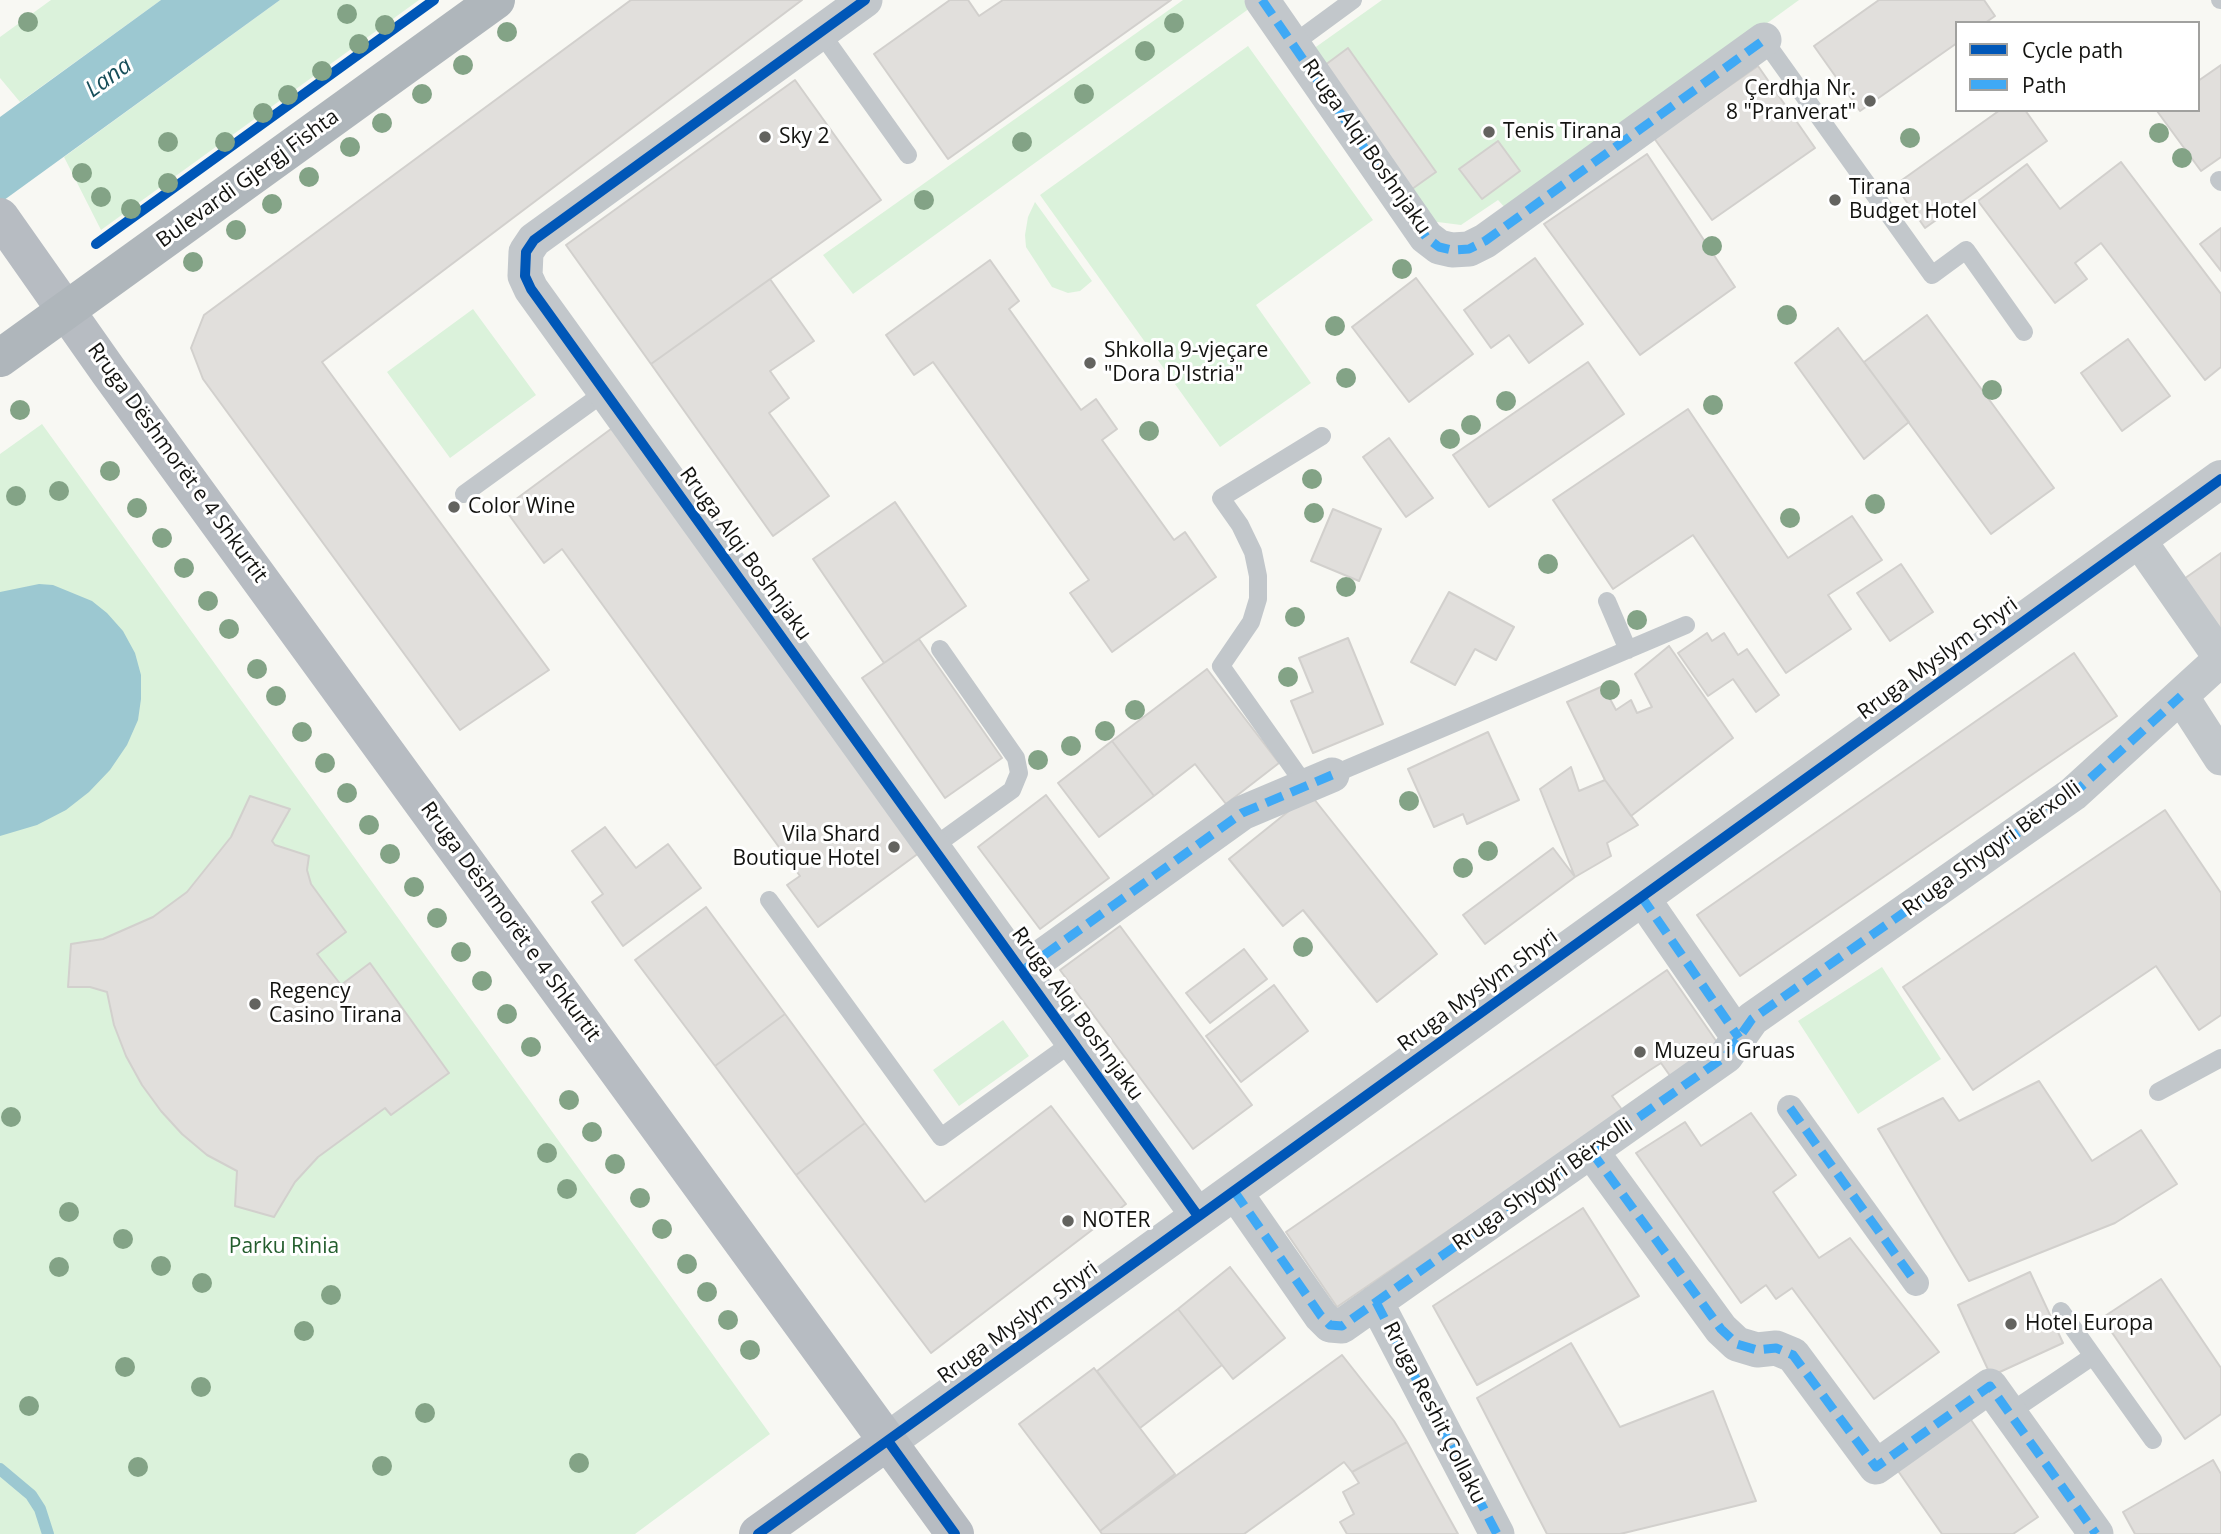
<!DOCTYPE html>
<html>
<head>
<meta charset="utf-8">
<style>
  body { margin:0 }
  #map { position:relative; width:2221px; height:1534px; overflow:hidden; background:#f8f8f3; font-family:"Open Sans",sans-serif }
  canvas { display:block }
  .legend { position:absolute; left:1955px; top:21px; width:245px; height:91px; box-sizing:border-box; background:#fff; border:2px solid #a1a19f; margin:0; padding:9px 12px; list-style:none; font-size:21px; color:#131310 }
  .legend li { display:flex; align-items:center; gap:14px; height:35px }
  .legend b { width:35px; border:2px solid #a1a19f }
</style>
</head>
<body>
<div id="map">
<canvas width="2221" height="1534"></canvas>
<ul class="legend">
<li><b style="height:9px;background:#0057b8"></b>Cycle path</li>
<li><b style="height:9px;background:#3fa9f5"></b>Path</li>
</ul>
</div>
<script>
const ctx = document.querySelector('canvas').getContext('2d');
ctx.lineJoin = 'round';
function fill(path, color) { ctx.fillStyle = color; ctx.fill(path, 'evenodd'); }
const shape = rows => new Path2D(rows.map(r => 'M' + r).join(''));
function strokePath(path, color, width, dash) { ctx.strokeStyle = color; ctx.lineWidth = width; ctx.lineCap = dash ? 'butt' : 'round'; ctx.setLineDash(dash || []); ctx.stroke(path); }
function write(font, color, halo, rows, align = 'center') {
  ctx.font = font + ' "Open Sans",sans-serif'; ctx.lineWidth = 6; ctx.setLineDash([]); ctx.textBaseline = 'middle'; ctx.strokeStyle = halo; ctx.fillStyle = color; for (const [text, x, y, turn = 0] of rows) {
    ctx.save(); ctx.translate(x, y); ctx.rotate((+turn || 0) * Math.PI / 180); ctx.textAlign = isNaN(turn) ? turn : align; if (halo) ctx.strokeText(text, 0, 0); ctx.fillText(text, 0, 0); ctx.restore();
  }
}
fill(shape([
  [51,0,161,0,20,102,0,78,0,37],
  [280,0,419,0,101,230,64,157],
  [1183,0,1244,0,1250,8,853,294,823,255],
  [1382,0,1799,0,1508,211,1498,200,1461,225,1422,220,1306,54],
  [1248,46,1373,220,1256,305,1311,383,1220,447,1040,195],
  [1035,202,1092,281,1080,291,1068,293,1052,287,1026,247,1025,235,1028,217],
  [473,309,536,395,450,458,387,372],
  [42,424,770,1434,635,1534,0,1534,0,454],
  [1882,967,1941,1059,1858,1114,1798,1021],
  [1003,1020,1029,1056,959,1106,933,1070]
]), '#dbf2db');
fill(shape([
  [161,0,280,0,0,203,0,117],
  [39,584,53,585,92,601,107,613,123,631,135,653,141,675,141,699,138,720,127,745,110,770,89,792,66,810,37,825,0,836,0,592]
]), '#9cc8d1');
strokePath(shape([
  [0,1469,31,1495,40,1509,48,1534]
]), '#9cc8d1', 12);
const building = shape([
  [631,0,802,0,322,362,549,670,460,730,203,379,191,348,204,315,631,0],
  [950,0,968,0,979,16,1003,0,1171,0,948,159,874,54,950,0],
  [1879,0,1984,0,1995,16,1985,23,1957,23,1957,43,1860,111,1814,46,1879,0],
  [1348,48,1436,172,1405,194,1317,71,1348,48],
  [2221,65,2221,157,2201,171,2157,111,2198,110,2198,81,2221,65],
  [1758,66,1815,148,1712,220,1654,138,1758,66],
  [795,80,881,200,651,364,566,245,795,80],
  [2000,110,2025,110,2047,141,1925,228,1895,185,2000,110],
  [1498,141,1520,171,1482,199,1459,169,1498,141],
  [1647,154,1735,287,1640,355,1544,224,1647,154],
  [2121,162,2221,294,2221,367,2205,380,2101,243,2075,263,2087,279,2055,303,1978,201,2027,164,2060,209,2121,162],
  [2221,228,2221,271,2200,244,2221,228],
  [1535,258,1583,324,1529,363,1509,335,1491,348,1464,310,1535,258],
  [990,260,1019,301,1009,309,1081,410,1096,399,1117,429,1102,440,1174,540,1185,532,1216,577,1112,652,1070,593,1089,580,933,362,914,375,886,335,990,260],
  [1416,278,1473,354,1409,402,1352,327,1416,278],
  [770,279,814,341,770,371,789,398,769,413,829,496,773,536,651,364,770,279],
  [1927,315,2054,488,1991,534,1864,362,1927,315],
  [1838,328,1909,422,1864,459,1795,363,1838,328],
  [2128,339,2170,396,2122,431,2081,373,2128,339],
  [1588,362,1624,414,1489,507,1453,455,1588,362],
  [1688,409,1788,558,1852,516,1882,560,1828,595,1851,629,1786,673,1693,535,1613,589,1553,500,1688,409],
  [615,426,923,850,818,927,787,885,800,876,562,549,544,563,504,508,615,426],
  [1389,438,1433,498,1406,517,1363,457,1389,438],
  [895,502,966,606,884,663,813,559,895,502],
  [1333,509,1381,529,1359,581,1311,561,1333,509],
  [2221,553,2221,636,2181,581,2221,553],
  [1901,564,1933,612,1890,641,1857,593,1901,564],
  [1449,592,1514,627,1496,660,1475,649,1455,685,1411,662,1449,592],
  [1707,633,1712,641,1724,633,1738,655,1747,649,1779,695,1756,712,1733,679,1708,696,1678,653,1707,633],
  [1348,638,1383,724,1313,753,1291,701,1313,692,1299,658,1348,638],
  [919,639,1002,758,945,798,862,678,919,639],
  [1669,646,1733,738,1631,816,1605,780,1567,702,1603,686,1616,710,1631,700,1637,713,1652,707,1635,674,1669,646],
  [2074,653,2117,716,1740,976,1697,915,2074,653],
  [1207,669,1279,763,1226,804,1195,764,1154,796,1112,741,1207,669],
  [1488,732,1519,800,1467,824,1463,814,1434,827,1408,769,1488,732],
  [1112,741,1154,796,1099,837,1058,783,1112,741],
  [1571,767,1579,791,1605,780,1638,825,1607,843,1611,856,1575,877,1540,789,1571,767],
  [1310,794,1437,954,1377,1002,1303,910,1283,926,1229,859,1310,794],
  [1046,795,1109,878,1040,929,978,847,1046,795],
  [250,796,290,809,272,841,275,845,309,856,307,870,311,884,346,932,317,954,341,985,370,963,449,1073,391,1115,385,1108,318,1157,295,1182,274,1217,235,1206,237,1171,207,1155,182,1134,161,1111,142,1085,126,1056,114,1025,107,992,90,987,68,987,71,944,103,939,153,917,187,892,231,837,250,796],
  [2165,810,2221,893,2221,1015,2199,1030,2156,966,1973,1090,1903,987,2165,810],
  [605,827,636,868,668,844,701,888,623,946,592,902,603,894,572,851,605,827],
  [1553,848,1575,877,1485,944,1463,915,1553,848],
  [706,907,785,1014,715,1066,635,960,706,907],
  [1120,926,1252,1105,1193,1149,1060,970,1120,926],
  [1244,949,1267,979,1210,1023,1186,993,1244,949],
  [1667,970,1721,1048,1673,1080,1661,1063,1650,1070,1612,1096,1623,1111,1337,1307,1286,1232,1667,970],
  [1274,985,1308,1031,1241,1082,1206,1036,1274,985],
  [785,1014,865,1123,796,1175,715,1066,785,1014],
  [2039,1081,2092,1161,2141,1130,2177,1184,2115,1223,1969,1281,1878,1129,1943,1098,1959,1121,2039,1081],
  [1051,1106,1126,1204,931,1353,796,1175,865,1123,925,1202,1051,1106],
  [1751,1113,1796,1175,1773,1192,1819,1258,1850,1238,1939,1352,1874,1399,1792,1288,1776,1299,1766,1285,1741,1303,1636,1153,1685,1122,1701,1146,1751,1113],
  [1583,1208,1639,1296,1477,1385,1433,1306,1583,1208],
  [1230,1267,1285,1338,1233,1379,1178,1309,1230,1267],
  [2030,1272,2063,1343,1991,1376,1958,1305,2030,1272],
  [2161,1279,2221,1368,2221,1414,2185,1439,2102,1318,2161,1279],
  [1178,1309,1222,1365,1140,1428,1097,1371,1178,1309],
  [1571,1343,1620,1427,1713,1391,1756,1501,1620,1534,1547,1534,1477,1398,1571,1343],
  [1342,1355,1394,1421,1407,1442,1352,1472,1344,1462,1244,1534,1102,1534,1100,1531,1342,1355],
  [1094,1368,1175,1474,1100,1531,1019,1424,1094,1368],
  [1969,1417,2038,1517,2013,1534,1942,1534,1896,1468,1969,1417],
  [1407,1442,1458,1534,1347,1534,1340,1522,1354,1514,1343,1492,1359,1483,1352,1472,1407,1442],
  [2213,1460,2221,1474,2221,1534,2135,1534,2123,1512,2213,1460]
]);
fill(building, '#e1dfdc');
strokePath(building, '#d2d0cd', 2);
strokePath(shape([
  [2220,0,2221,0],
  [821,33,908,155],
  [1764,40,1932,275,1966,250,2024,332],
  [1293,44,1353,0],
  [2219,180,2221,182],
  [464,494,605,392],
  [1607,601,1628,650],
  [1332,775,1686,625],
  [1305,785,1221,666,1251,622,1258,599,1258,576,1253,552,1240,525,1221,498,1322,436],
  [933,847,1012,790,1019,773,1016,758,940,649],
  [769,900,941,1137,1073,1042],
  [2158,1092,2221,1058],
  [2061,1311,2093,1356],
  [2009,1413,2093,1356,2153,1440]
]), '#c2c7cb', 18);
strokePath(shape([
  [1790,1108,1916,1283]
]), '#c2c7cb', 26);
strokePath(shape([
  [865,0,534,240,526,252,525,276,531,289,1198,1216],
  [1262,0,1426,237,1439,247,1452,250,1469,249,1485,241,1764,40],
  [2138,539,2221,658],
  [2181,696,2221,758],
  [1641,896,1739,1038],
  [1022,971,1242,813,1332,775],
  [1591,1151,1721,1329,1737,1344,1757,1350,1776,1348,1793,1355,1876,1467,1990,1386,2096,1534],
  [1234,1191,1321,1316,1330,1325,1342,1326,1726,1056,1752,1019,2073,794,2221,659],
  [1376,1302,1497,1534]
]), '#c2c7cb', 35);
strokePath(shape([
  [888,1441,2221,479]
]), '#c2c7cb', 38);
strokePath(shape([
  [0,217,109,372,955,1534],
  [758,1534,888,1441]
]), '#b7bcc2', 38);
strokePath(shape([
  [0,358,496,0]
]), '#afb6bb', 38);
strokePath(shape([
  [1262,0,1426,237,1439,247,1452,250,1469,249,1485,241,1764,40],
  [1641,896,1739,1038],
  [1022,971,1242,813,1332,775],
  [1790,1108,1916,1283],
  [1591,1151,1721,1329,1737,1344,1757,1350,1776,1348,1793,1355,1876,1467,1990,1386,2096,1534],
  [1234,1191,1321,1316,1330,1325,1342,1326,1726,1056,1752,1019,2073,794,2181,696],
  [1376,1302,1497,1534]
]), '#3fa9f5', 9, [18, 9]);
strokePath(shape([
  [865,0,534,240,526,252,525,276,531,289,1198,1216],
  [96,244,434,0],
  [888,1441,955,1534],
  [758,1534,2221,479]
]), '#0057b8', 10);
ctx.fillStyle = '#83a386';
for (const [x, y] of [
  [347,14],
  [28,22],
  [1174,23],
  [385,25],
  [507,32],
  [359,44],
  [1145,51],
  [463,65],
  [322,71],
  [422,94],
  [1084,94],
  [288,95],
  [263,113],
  [382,123],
  [2159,133],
  [1910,138],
  [168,142],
  [225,142],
  [1022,142],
  [350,147],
  [2182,158],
  [82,173],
  [309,177],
  [168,183],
  [101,197],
  [924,200],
  [272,204],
  [131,209],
  [236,230],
  [1712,246],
  [193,262],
  [1402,269],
  [1787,315],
  [1335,326],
  [1346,378],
  [1992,390],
  [1506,401],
  [1713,405],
  [20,410],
  [1471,425],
  [1149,431],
  [1450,439],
  [110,471],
  [1312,479],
  [59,491],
  [16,496],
  [1875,504],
  [137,508],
  [1314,513],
  [1790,518],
  [162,538],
  [1548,564],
  [184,568],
  [1346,587],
  [208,601],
  [1295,617],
  [1637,620],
  [229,629],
  [257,669],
  [1288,677],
  [1610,690],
  [276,696],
  [1135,710],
  [1105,731],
  [302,732],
  [1071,746],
  [1038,760],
  [325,763],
  [347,793],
  [1409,801],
  [369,825],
  [1488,851],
  [390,854],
  [1463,868],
  [414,887],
  [437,918],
  [1303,947],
  [461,952],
  [482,981],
  [507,1014],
  [531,1047],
  [569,1100],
  [11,1117],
  [592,1132],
  [547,1153],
  [615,1164],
  [567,1189],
  [640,1198],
  [69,1212],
  [662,1229],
  [123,1239],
  [687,1264],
  [161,1266],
  [59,1267],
  [202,1283],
  [707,1292],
  [331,1295],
  [728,1320],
  [304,1331],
  [750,1350],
  [125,1367],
  [201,1387],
  [29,1406],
  [425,1413],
  [579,1463],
  [382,1466],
  [138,1467]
]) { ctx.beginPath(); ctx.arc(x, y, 10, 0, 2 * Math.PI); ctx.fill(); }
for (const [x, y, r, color] of [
  [1870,101,7,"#63635f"],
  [1489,132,7,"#63635f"],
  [765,137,7,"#63635f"],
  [1835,200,7,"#63635f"],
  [1090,363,7,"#63635f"],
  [454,507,7,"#63635f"],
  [894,847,7,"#63635f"],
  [255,1004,7,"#63635f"],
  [1640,1052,7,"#63635f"],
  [1068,1221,7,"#63635f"],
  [2011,1324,7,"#63635f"]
]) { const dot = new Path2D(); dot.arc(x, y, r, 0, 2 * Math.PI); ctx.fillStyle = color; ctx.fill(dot); strokePath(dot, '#fff', 2.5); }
write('21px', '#131310', '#fff', [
  ["Çerdhja Nr.",1856,89,"right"],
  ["8 \"Pranverat\"",1856,113,"right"],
  ["Tenis Tirana",1503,132],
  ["Sky 2",779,137],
  ["Tirana",1849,188],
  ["Budget Hotel",1849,212],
  ["Shkolla 9-vjeçare",1104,351],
  ["\"Dora D'Istria\"",1104,375],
  ["Color Wine",468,507],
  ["Vila Shard",880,835,"right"],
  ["Boutique Hotel",880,859,"right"],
  ["Regency",269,992],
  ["Casino Tirana",269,1016],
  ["Muzeu i Gruas",1654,1052],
  ["NOTER",1082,1221],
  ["Hotel Europa",2025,1324]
], 'left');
write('21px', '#131310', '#fff', [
  ["Rruga Alqi Boshnjaku",1366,147,55],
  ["Bulevardi Gjergj Fishta",248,179,-36],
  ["Rruga Dëshmorët e 4 Shkurtit",177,463,54],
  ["Rruga Alqi Boshnjaku",745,554,54],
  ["Rruga Myslym Shyri",1938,659,-36],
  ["Rruga Shyqyri Bërxolli",1992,849,-36],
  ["Rruga Dëshmorët e 4 Shkurtit",510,922,54],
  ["Rruga Myslym Shyri",1478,991,-36],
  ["Rruga Alqi Boshnjaku",1077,1014,54],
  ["Rruga Shyqyri Bërxolli",1543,1185,-35],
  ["Rruga Myslym Shyri",1018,1323,-36],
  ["Rruga Reshit Çollaku",1434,1413,63]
]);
write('21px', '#235d2d', '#fff', [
  ["Parku Rinia",284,1247]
]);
write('italic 23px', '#174e59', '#fff', [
  ["Lana",109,78,-36]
]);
</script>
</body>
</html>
